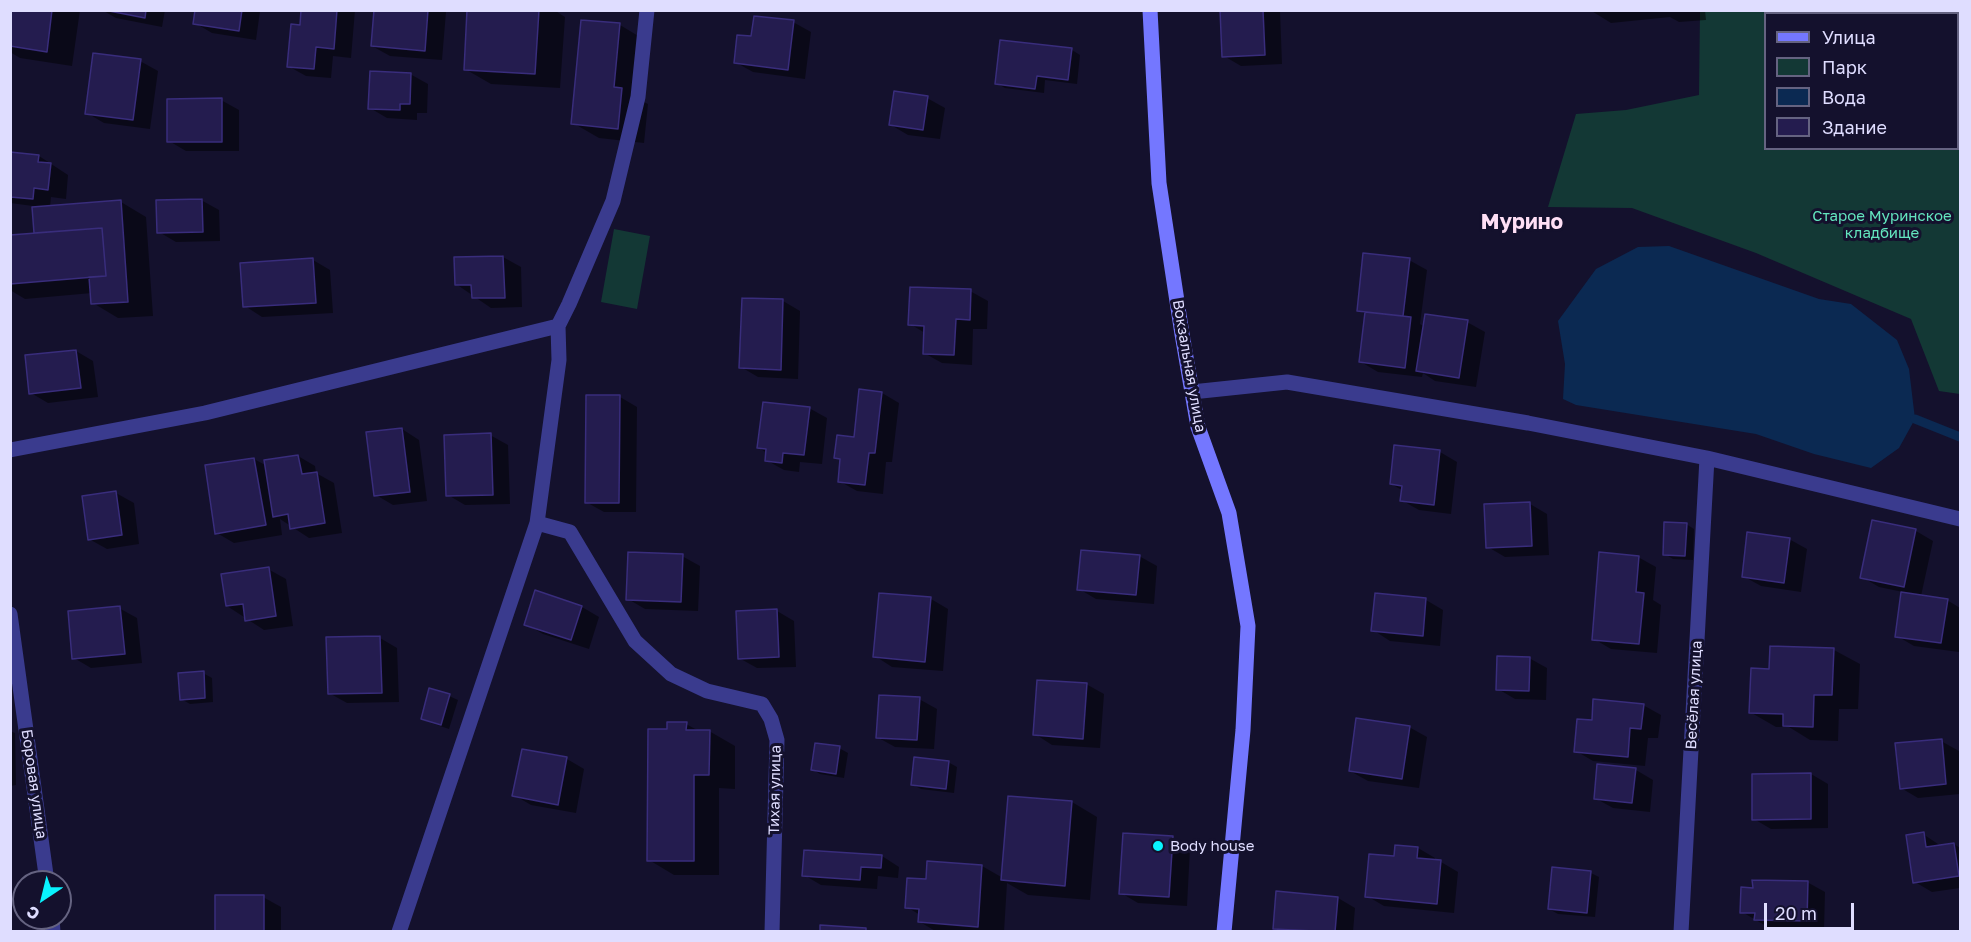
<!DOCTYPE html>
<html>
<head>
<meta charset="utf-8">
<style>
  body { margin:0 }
  #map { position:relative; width:1971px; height:942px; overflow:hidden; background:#14112d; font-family:"Golos Text",sans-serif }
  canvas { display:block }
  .frame { position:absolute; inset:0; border:12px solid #dfddff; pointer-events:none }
  .legend { position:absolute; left:1764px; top:12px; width:195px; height:138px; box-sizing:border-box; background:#14112d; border:2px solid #656381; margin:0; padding:8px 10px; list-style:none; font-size:18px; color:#dfddff }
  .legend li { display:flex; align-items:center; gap:12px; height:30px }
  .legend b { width:30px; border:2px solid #656381 }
  .north { position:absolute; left:12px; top:870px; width:60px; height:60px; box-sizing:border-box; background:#14112d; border:2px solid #656381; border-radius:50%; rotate:215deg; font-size:16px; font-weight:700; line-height:24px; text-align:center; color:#dfddff }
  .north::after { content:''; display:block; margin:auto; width:21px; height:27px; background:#09f3ff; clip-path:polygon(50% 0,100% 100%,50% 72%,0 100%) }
  .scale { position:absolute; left:1764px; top:903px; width:90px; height:27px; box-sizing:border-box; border:3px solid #dfddff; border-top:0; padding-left:8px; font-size:18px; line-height:21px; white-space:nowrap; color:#dfddff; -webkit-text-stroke:4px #14112d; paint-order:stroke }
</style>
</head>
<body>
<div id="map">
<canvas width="1971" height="942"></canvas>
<div class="frame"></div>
<ul class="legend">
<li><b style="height:8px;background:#7477ff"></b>Улица</li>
<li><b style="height:16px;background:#133835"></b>Парк</li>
<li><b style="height:16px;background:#0b2952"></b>Вода</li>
<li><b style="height:16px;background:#241c4f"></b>Здание</li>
</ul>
<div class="north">С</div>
<div class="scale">20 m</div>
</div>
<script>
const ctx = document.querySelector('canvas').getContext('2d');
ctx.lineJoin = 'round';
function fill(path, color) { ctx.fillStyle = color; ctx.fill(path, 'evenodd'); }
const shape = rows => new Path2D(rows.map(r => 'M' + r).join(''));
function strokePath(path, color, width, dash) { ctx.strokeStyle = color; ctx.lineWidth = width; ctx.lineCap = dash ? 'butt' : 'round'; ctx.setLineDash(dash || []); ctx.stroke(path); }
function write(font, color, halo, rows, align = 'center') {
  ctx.font = font + ' "Golos Text",sans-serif'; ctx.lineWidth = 6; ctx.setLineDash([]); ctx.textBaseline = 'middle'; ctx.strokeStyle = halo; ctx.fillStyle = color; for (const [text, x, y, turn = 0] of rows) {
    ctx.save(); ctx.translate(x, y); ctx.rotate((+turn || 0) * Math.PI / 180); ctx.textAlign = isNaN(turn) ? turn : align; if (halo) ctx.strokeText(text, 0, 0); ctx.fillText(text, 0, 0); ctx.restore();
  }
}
fill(shape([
  [1700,11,1960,11,1960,394,1939,391,1911,319,1756,253,1632,208,1548,207,1576,114,1626,110,1699,95],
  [1766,14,1958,14,1958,148,1766,148],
  [614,229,650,236,637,309,601,302]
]), '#133835');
fill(shape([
  [1669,246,1819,299,1851,304,1897,340,1909,369,1915,419,1899,448,1871,468,1814,454,1756,434,1576,405,1563,399,1565,364,1558,321,1596,269,1638,247]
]), '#0b2952');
fill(shape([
  [10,10,80,10,72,66,20,58,10,52],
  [102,10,165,10,162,27,116,18],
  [197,10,259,10,260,11,256,40,212,33,195,23],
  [303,10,355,10,351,58,333,56,331,78,306,76,288,66,301,27],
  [375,10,446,12,442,60,390,56,372,46],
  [469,10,554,10,565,17,560,88,491,84,465,69],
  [1221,10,1280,11,1282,64,1241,66,1224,56],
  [1590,10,1705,10,1706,20,1679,22,1670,17,1611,23],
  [793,22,811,32,805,79,753,72,735,62],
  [620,25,645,40,640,100,648,104,644,143,599,138,573,123],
  [1072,50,1080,55,1077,84,1045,80,1044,93,1005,88,996,83],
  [140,61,158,71,150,129,104,123,87,113],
  [410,74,428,84,427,113,417,113,417,120,387,118,370,108],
  [927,98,945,108,940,139,908,135,891,125],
  [221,100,239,110,239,151,186,151,169,141],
  [10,153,39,156,68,175,66,199,51,197,50,207,121,202,146,217,153,316,118,318,93,303,92,293,25,299,10,290,10,237,35,235,33,206,10,203],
  [201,200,219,210,220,241,176,242,159,232],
  [503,257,521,267,522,307,491,308,456,284,455,258],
  [313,260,330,270,333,313,262,317,245,306],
  [1409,260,1427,270,1420,324,1425,327,1467,322,1485,332,1476,387,1435,381,1423,373,1422,377,1378,372,1361,362,1367,315,1358,310],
  [970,291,988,301,987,329,973,329,972,365,942,363,924,353,925,333,910,324],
  [783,301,800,311,798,379,758,377,741,367],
  [76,351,93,361,98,397,48,403,31,393],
  [882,393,899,403,892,462,886,462,883,494,857,491,839,481,842,460,836,457,855,439],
  [620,397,637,407,636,512,604,512,586,502],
  [809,408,827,418,822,464,800,462,799,472,784,470,766,460,767,453,759,448],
  [402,429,419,440,427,501,393,505,376,495],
  [490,435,508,445,510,504,465,505,448,495],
  [1440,452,1457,462,1451,514,1419,510,1401,500,1402,490,1391,484],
  [298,456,315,466,316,473,334,483,342,533,309,538,280,519,282,535,234,543,217,533,254,459,267,466],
  [116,493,134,503,139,544,107,549,89,539],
  [1530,504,1547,514,1549,555,1505,557,1488,547],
  [1686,524,1694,529,1693,560,1673,559,1665,554],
  [1916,531,1933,541,1921,596,1947,600,1960,608,1959,652,1914,646,1897,636,1903,592,1879,587,1862,577],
  [1789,539,1807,549,1801,592,1761,586,1743,576],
  [682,556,700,566,698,611,645,609,628,599],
  [1139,556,1157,566,1154,604,1096,599,1079,589],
  [1638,557,1656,567,1653,600,1661,605,1657,653,1611,649,1594,639],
  [268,569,286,579,293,626,264,630,227,606],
  [536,592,582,607,599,617,589,649,543,634,526,624],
  [880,594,931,599,948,609,943,671,892,667,875,656],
  [1376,595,1426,600,1443,610,1440,646,1390,641,1373,630],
  [119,608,137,618,142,663,91,668,74,658],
  [777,611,794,621,796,667,757,668,739,658],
  [380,638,397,648,399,702,347,703,329,693],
  [1834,650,1860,664,1858,709,1839,709,1838,741,1810,740,1789,727,1776,727,1750,712,1771,671],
  [1529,658,1547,668,1546,700,1515,699,1498,689],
  [203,673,212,678,213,702,190,704,181,699],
  [1086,684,1104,694,1100,748,1052,745,1035,734],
  [449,696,458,700,449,729,431,723,422,718],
  [919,699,937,709,934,749,895,747,877,737],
  [1643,705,1661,715,1658,738,1648,738,1645,766,1593,761,1576,751,1593,722],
  [686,724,699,731,709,731,735,746,735,789,719,788,719,875,674,875,649,860,669,730],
  [1409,727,1427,737,1419,788,1368,781,1350,771],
  [10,731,15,733,16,785,10,786],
  [1941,741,1959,751,1960,794,1918,798,1901,788],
  [839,748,848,753,844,778,820,774,812,769],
  [523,750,567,759,584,769,576,813,531,805,514,795],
  [948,762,957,767,954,793,921,789,913,785],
  [1636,770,1653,780,1650,812,1613,808,1595,798],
  [1811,774,1828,784,1828,828,1771,829,1754,819],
  [1072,802,1097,817,1090,900,1028,895,1007,883,1004,932,937,932,920,922,920,915,907,907,982,866,1003,878],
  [1923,834,1941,846,1954,844,1960,848,1960,888,1932,892,1915,882],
  [1173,838,1190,848,1187,906,1138,903,1121,893],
  [1418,848,1435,858,1435,861,1441,862,1458,872,1454,913,1384,906,1367,896,1396,858],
  [882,856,899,867,898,878,878,876,877,889,821,885,804,875],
  [1591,873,1599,877,1595,917,1558,914,1549,909],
  [1807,882,1825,892,1824,930,1773,930,1742,912,1754,889],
  [263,897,281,907,281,932,216,932],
  [1338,898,1355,908,1353,932,1281,932,1275,928]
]), '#0007');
strokePath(shape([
  [1915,419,1960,437]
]), '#0b2952', 9);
const building = shape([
  [10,10,52,10,47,52,10,46,10,10],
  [104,10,146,10,145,18,104,10],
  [195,10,242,10,239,31,193,24,195,10],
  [301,10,337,10,334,49,316,47,314,69,287,67,291,24,300,25,301,10],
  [374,10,428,10,425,51,371,46,374,10],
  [467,10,539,10,535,74,464,70,467,10],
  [1220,10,1263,10,1265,55,1222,57,1220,10],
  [754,16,794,20,788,70,734,63,737,35,751,36,754,16],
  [581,20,620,23,614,87,622,88,618,129,571,124,581,20],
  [1000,40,1072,48,1068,80,1037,76,1035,89,995,84,1000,40],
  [93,53,141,59,133,120,85,114,93,53],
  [370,71,411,73,410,104,400,104,400,110,368,109,370,71],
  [894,91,928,96,923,130,889,125,894,91],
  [222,98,222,142,167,142,167,99,222,98],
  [10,152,39,155,38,162,51,163,48,190,34,188,33,199,10,197,10,152],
  [202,199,203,232,157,233,156,200,202,199],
  [121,200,128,302,91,304,89,277,106,276,102,228,34,233,32,207,121,200],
  [102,228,106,276,10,284,10,235,102,228],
  [1363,253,1410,258,1403,316,1357,311,1363,253],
  [503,256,505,298,472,298,471,285,455,285,454,257,503,256],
  [313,258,316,303,243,307,240,263,313,258],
  [910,287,971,289,970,320,956,319,954,355,923,354,924,326,908,325,910,287],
  [742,298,783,299,781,370,739,368,742,298],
  [1365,312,1411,317,1405,368,1359,362,1365,312],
  [1425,314,1468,320,1459,378,1416,371,1425,314],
  [76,350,81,388,29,394,25,355,76,350],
  [859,389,882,392,875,453,869,453,865,485,838,482,840,459,834,458,837,435,854,437,859,389],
  [586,395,620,395,619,503,585,503,586,395],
  [763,402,810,407,804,455,783,453,782,463,765,461,766,449,757,448,763,402],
  [402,428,410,492,374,496,366,432,402,428],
  [491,433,493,495,446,496,444,435,491,433],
  [1394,445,1440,450,1434,505,1400,501,1402,486,1390,484,1394,445],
  [298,455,302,474,317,472,325,523,290,529,288,514,273,517,264,460,298,455],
  [254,458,266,525,215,534,205,465,254,458],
  [116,491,122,535,88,540,82,496,116,491],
  [1530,502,1532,546,1486,548,1484,504,1530,502],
  [1872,520,1916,529,1904,587,1860,578,1872,520],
  [1664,522,1687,523,1685,556,1663,555,1664,522],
  [1747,532,1790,538,1784,583,1742,577,1747,532],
  [1081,550,1140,555,1136,595,1077,590,1081,550],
  [628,552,683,554,681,602,626,600,628,552],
  [1599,552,1639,556,1636,592,1644,593,1639,644,1592,640,1599,552],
  [269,567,276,616,245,621,243,604,226,606,221,574,269,567],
  [535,590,582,606,571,640,524,625,535,590],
  [1901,592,1948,599,1941,643,1895,637,1901,592],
  [879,593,931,597,925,662,873,657,879,593],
  [1375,593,1426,598,1423,636,1371,631,1375,593],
  [120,606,125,654,72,659,68,611,120,606],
  [777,609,779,657,738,659,736,611,777,609],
  [380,636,382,693,328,694,326,637,380,636],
  [1770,646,1834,648,1832,695,1814,695,1813,727,1783,726,1783,714,1749,713,1751,668,1769,669,1770,646],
  [1497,656,1530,657,1529,691,1496,690,1497,656],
  [204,671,205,698,180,700,178,673,204,671],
  [1037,680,1087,683,1083,739,1033,735,1037,680],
  [429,688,450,694,441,725,421,719,429,688],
  [879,695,920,697,917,740,876,738,879,695],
  [1593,699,1644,704,1641,729,1630,728,1628,757,1574,752,1577,719,1592,720,1593,699],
  [1356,718,1410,726,1402,779,1349,771,1356,718],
  [667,722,687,722,686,730,710,730,709,775,694,775,694,861,647,861,648,729,667,729,667,722],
  [1942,739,1946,784,1900,789,1895,743,1942,739],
  [815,743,840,746,836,774,811,770,815,743],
  [522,749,567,757,558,805,512,796,522,749],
  [914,757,949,761,946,789,911,785,914,757],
  [1597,764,1636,768,1632,803,1594,799,1597,764],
  [1811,773,1811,819,1752,820,1752,774,1811,773],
  [1008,796,1072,801,1065,886,1001,880,1008,796],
  [1924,832,1926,847,1954,843,1959,876,1913,883,1906,835,1924,832],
  [1123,833,1173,836,1169,897,1119,894,1123,833],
  [1395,845,1418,847,1417,858,1441,860,1437,904,1365,897,1369,854,1394,856,1395,845],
  [804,850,882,855,881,868,861,867,860,880,802,876,804,850],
  [927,861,982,865,978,927,918,922,919,909,905,908,907,878,926,879,927,861],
  [1552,867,1591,871,1587,913,1548,909,1552,867],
  [1752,880,1808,881,1807,921,1754,920,1755,913,1740,913,1741,887,1753,888,1752,880],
  [1276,891,1338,897,1335,932,1273,929,1276,891],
  [215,895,264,895,264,932,215,932,215,895],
  [820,925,866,928,866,932,820,932,820,925]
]);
fill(building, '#241c4f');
strokePath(building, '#392d7c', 1.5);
strokePath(shape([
  [1192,392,1287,382,1528,423,1707,458,1960,519],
  [10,450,205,413,558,326],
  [537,523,570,532,635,641,671,674,707,691,762,704,771,719,777,740,772,932],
  [10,614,47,882],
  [52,918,53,932],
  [399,932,537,523,559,360,558,326,569,304,613,201,638,97,647,10],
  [1681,932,1707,458]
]), '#3a3b8e', 15);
strokePath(shape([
  [1150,10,1159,183,1182,334,1198,427,1229,513,1248,626,1243,730,1224,932]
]), '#7477ff', 15);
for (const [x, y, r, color] of [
  [1158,846,6,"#09f3ff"]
]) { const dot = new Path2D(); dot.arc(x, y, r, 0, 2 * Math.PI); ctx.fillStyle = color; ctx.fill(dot); strokePath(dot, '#14112d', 2); }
write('15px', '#63e5be', '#14112d', [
  ["Старое Муринское",1882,216],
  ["кладбище",1882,233]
]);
write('15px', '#dfddff', '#14112d', [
  ["Вокзальная улица",1189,366,80],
  ["Весёлая улица",1694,695,-87],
  ["Боровая улица",34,784,82],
  ["Тихая улица",775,790,-89]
]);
write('15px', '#dfddff', '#14112d', [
  ["Body house",1170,846]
], 'left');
write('bold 21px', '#ffdff5', '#14112d', [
  ["Мурино",1522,222]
]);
</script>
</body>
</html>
